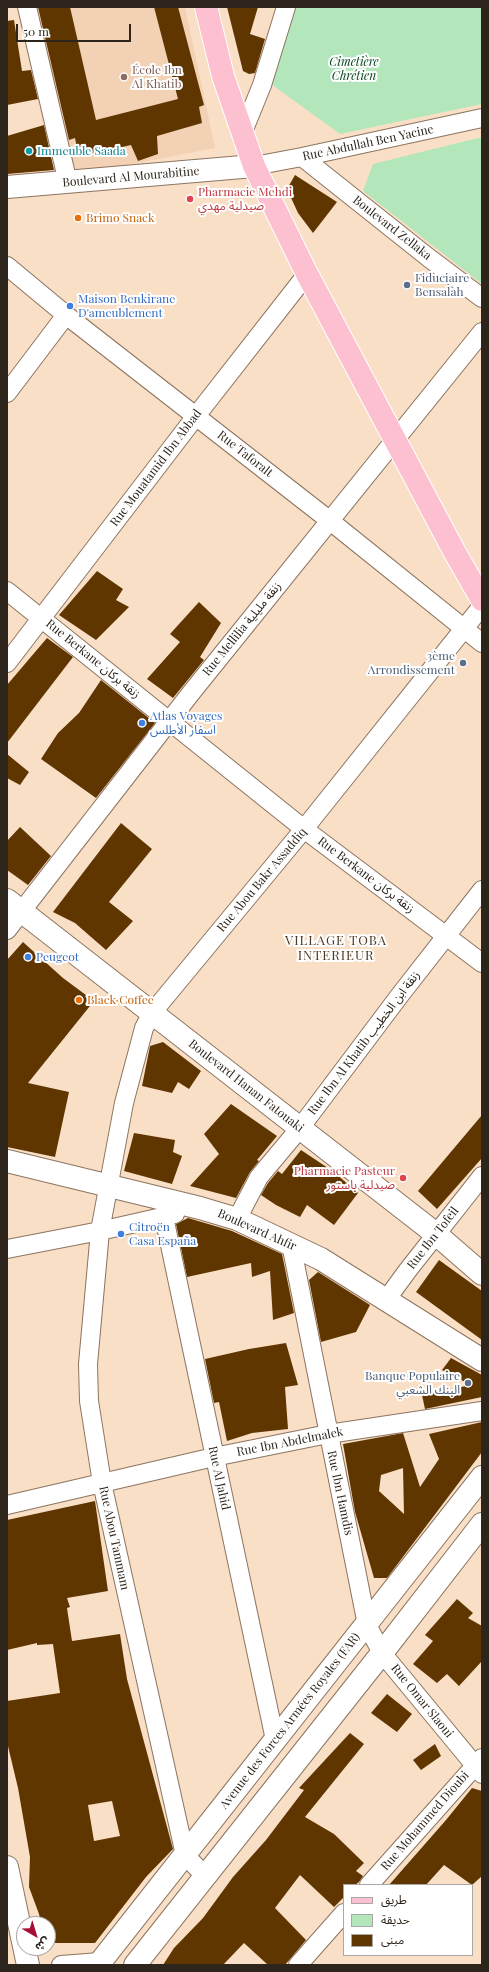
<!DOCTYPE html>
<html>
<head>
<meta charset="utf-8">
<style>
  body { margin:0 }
  #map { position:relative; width:489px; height:1972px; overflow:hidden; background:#fadfc7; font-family:"Playfair Display","Noto Sans Arabic",serif }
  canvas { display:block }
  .frame { position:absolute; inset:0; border:8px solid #2d241b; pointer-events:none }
  .legend { position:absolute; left:343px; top:1884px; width:130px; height:72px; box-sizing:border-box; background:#fff; border:1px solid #aba7a4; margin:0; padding:5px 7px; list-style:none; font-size:12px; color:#2d241b }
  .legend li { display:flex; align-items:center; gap:8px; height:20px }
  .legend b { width:20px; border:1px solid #aba7a4 }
  .north { position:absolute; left:16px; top:1916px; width:40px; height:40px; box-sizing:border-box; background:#fff; border:1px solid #aba7a4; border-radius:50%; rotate:142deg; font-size:11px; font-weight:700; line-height:16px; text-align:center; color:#2d241b }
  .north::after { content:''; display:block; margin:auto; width:14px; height:18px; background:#a70e35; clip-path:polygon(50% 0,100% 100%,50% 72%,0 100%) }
  .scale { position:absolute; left:16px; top:24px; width:115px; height:18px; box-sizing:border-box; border:2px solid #2d241b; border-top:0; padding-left:5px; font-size:12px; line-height:14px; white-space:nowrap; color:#2d241b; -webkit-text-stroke:3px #fff; paint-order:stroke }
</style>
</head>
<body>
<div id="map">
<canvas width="489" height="1972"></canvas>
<div class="frame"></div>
<ul class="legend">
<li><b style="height:5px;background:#fcc0d1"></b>طريق</li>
<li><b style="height:11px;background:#b3e7bb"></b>حديقة</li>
<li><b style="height:11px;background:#603600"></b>مبنى</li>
</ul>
<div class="north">ش</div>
<div class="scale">50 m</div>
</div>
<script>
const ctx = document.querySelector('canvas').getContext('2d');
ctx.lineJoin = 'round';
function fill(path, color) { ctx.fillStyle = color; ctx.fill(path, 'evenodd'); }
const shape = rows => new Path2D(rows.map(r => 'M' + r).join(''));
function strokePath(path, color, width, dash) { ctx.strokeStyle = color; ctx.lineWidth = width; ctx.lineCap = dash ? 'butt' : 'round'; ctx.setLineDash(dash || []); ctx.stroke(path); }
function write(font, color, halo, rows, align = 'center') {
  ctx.font = font + ' "Playfair Display","Noto Sans Arabic",serif'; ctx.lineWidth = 4; ctx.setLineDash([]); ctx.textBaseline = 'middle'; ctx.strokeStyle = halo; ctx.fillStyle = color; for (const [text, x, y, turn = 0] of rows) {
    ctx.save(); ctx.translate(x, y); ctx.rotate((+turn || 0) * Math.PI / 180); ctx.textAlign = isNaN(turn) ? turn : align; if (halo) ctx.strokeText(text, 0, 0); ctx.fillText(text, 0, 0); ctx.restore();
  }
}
fill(shape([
  [32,7,185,7,215,148,71,176]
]), '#f2d1b5');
fill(shape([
  [293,7,482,7,482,104,340,134,271,84],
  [482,137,482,284,363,191,373,164]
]), '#b3e7bb');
fill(shape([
  [38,7,70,7,96,120,178,99,154,7,178,7,204,105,199,107,202,123,157,136,158,154,138,161,131,145,91,154,89,150,78,153,75,138,69,140],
  [227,7,258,7,250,34,265,39,255,73,249,74,243,71],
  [14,20,22,71,31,70,38,99,7,105,7,21],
  [44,125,54,170,7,174,7,136],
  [295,175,337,202,313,233,298,213,287,189],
  [97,571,123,589,116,600,129,607,96,640,59,615],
  [199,602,221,623,200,657,204,660,173,698,147,679,180,642,170,634],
  [47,638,73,657,7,743,7,685],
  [101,680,155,723,96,798,41,759,58,733,79,713],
  [7,754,29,772,20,785,7,778],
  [121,823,152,849,109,902,133,921,106,950,75,923,53,912],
  [20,827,51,856,28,885,7,870,7,841],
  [23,942,63,978,94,1001,28,1083,69,1092,55,1157,7,1147,7,960],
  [163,1042,201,1071,189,1089,178,1082,172,1093,142,1086,150,1046],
  [231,1104,277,1136,257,1160,259,1161,250,1172,236,1198,190,1186,219,1154,204,1134],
  [482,1115,482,1158,437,1209,418,1191],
  [134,1133,175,1140,173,1152,182,1156,172,1184,124,1171],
  [301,1150,334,1172,358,1193,334,1225,307,1205,300,1217,276,1205,261,1195,268,1183,278,1171,282,1174],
  [188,1218,232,1231,282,1254,294,1313,273,1320,270,1271,252,1277,251,1263,187,1277,176,1224],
  [439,1260,482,1291,482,1340,416,1292],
  [318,1272,370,1305,356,1332,321,1342,309,1280],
  [286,1343,298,1385,285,1387,288,1429,252,1433,227,1441,219,1402,214,1403,205,1359,249,1349],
  [451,1358,482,1375,482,1397,425,1409,422,1395,471,1385,442,1370],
  [482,1422,482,1452,387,1578,374,1578,355,1512,343,1444,403,1433,420,1487,439,1459,429,1434],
  [403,1468,404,1514,379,1491,381,1475],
  [95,1501,108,1591,67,1598,70,1607,67,1608,72,1641,120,1634,127,1679,173,1849,146,1877,95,1943,48,1943,48,1924,41,1924,39,1914,29,1887,30,1857,18,1788,7,1742,7,1701,60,1693,53,1644,37,1645,37,1643,7,1650,7,1520],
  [112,1801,120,1836,94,1841,88,1805],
  [457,1599,473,1613,468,1618,482,1626,482,1661,459,1686,447,1674,437,1683,413,1664,433,1641,425,1635],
  [387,1694,412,1714,397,1732,371,1713],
  [350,1733,364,1744,305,1817,334,1834,364,1863,356,1871,363,1876,359,1882,355,1885,344,1885,344,1897,334,1907,300,1875,275,1908,306,1940,285,1965,268,1965,244,1943,223,1965,163,1965,174,1948,203,1918,233,1877,266,1840,304,1790,299,1788],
  [435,1744,441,1756,421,1770,413,1760],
  [472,1788,482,1791,482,1876,472,1885,444,1865,426,1885,389,1885,446,1820]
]), '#603600');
const minor = shape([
  [27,7,68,183],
  [242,134,262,85,286,7],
  [302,157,429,258,482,298],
  [254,166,302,157,482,118],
  [7,266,66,315,329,520,482,643],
  [7,393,66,315],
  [7,591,304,829,482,963],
  [7,663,196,416,307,274],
  [7,930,191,693,482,332],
  [164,1217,275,1740],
  [237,1219,259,1177,300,1128,400,995,482,890],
  [291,1244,367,1625,382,1653,482,1774],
  [7,1249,100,1231,175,1214],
  [386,1300,408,1270,482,1176],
  [7,1505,214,1457,328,1434,482,1411],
  [206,1877,185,1855,102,1483,89,1401,88,1364,100,1231,124,1103,144,1028,152,1013,304,829,482,606],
  [369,1885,482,1758],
  [61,1965,100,1962],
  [298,1965,344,1913]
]);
const tertiary = shape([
  [7,187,254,166],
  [7,900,436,1234,482,1274],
  [7,1161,200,1208,237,1219,321,1259,482,1360],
  [7,1867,28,1965]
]);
const secondary = shape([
  [98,1965,482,1477],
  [135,1965,382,1653,482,1524]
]);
const primary = shape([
  [206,7,223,76,254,166,307,274,454,551,482,600]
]);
strokePath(minor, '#8c745f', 20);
strokePath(tertiary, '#8c745f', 24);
strokePath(secondary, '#8c745f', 24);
strokePath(primary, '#fff', 24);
strokePath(minor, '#fff', 18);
strokePath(tertiary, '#fff', 22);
strokePath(secondary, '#fff', 22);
strokePath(primary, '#fcc0d1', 22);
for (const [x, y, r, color] of [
  [124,77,4,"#8d6e63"],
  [29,151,4,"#0f9aa8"],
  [190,199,4,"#e0444e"],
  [78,218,4,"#e8710a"],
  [407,285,4,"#5c6f8a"],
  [70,306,4,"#3f7fe0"],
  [463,663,4,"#5c6f8a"],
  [142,723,4,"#3f7fe0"],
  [28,957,4,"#3f7fe0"],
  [79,1000,4,"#e8710a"],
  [403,1178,4,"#e0444e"],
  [121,1234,4,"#3f7fe0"],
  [468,1383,4,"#5c6f8a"]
]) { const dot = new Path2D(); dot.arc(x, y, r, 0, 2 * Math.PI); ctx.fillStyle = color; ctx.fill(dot); strokePath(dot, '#fff', 1.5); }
write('italic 12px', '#06461d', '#fff', [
  ["Cimetière",354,62],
  ["Chrétien",354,76]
]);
write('12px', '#785e54', '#fff', [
  ["École Ibn",132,70],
  ["Al Khatib",132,84]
], 'left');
write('12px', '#2d241b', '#fff', [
  ["Rue Abdullah Ben Yacine",368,143,-12],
  ["Boulevard Al Mourabitine",131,177,-5],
  ["Boulevard Zellaka",392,228,38],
  ["Rue Taforalt",245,454,38],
  ["Rue Mouatamid Ibn Abbad",156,468,-53],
  ["Rue Mellilia زنقة مليلية",242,629,-51],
  ["Rue Berkane زنقة بركان",93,659,39],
  ["Rue Berkane زنقة بركان",366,875,37],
  ["Rue Abou Bakr Assaddiq",262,880,-50],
  ["Rue Ibn Al Khatib زنقة ابن الخطيب",364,1043,-53],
  ["Boulevard Hanan Fatouaki",246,1086,38],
  ["Boulevard Ahfir",257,1230,24],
  ["Rue Ibn Tofeil",433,1238,-52],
  ["Rue Ibn Abdelmalek",290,1442,-11],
  ["Rue Al Jahid",219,1478,78],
  ["Rue Ibn Hamdis",340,1493,78],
  ["Rue Abou Tammam",114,1538,78],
  ["Rue Omar Slaoui",422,1701,51],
  ["Avenue des Forces Armées Royales (FAR)",290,1721,-52],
  ["Rue Mohammed Dioubi",425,1821,-49]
]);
write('12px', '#0d838f', '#fff', [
  ["Immeuble Saada",37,151]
], 'left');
write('12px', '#be3a42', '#fff', [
  ["Pharmacie Mehdi",198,192],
  ["صيدلية مهدي",198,206],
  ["Pharmacie Pasteur",395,1171,"right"],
  ["صيدلية باستور",395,1185,"right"]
], 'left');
write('12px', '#c56008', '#fff', [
  ["Brimo Snack",86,218],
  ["Black Coffee",87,1000]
], 'left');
write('12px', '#4e5e75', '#fff', [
  ["Fiduciaire",415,278,"left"],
  ["Bensalah",415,292,"left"],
  ["3ème",455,656],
  ["Arrondissement",455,670],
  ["Banque Populaire",460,1376],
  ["البنك الشعبي",460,1390]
], 'right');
write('12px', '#366cbe', '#fff', [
  ["Maison Benkirane",78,299],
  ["D'ameublement",78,313],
  ["Atlas Voyages",150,716],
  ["اسفار الأطلس",150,730],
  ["Peugeot",36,957],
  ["Citroën",129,1227],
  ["Casa España",129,1241]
], 'left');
ctx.letterSpacing = '1px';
write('13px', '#4c3824', '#fff', [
  ["VILLAGE TOBA",336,941],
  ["INTERIEUR",336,956]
]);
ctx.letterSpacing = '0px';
</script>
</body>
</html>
